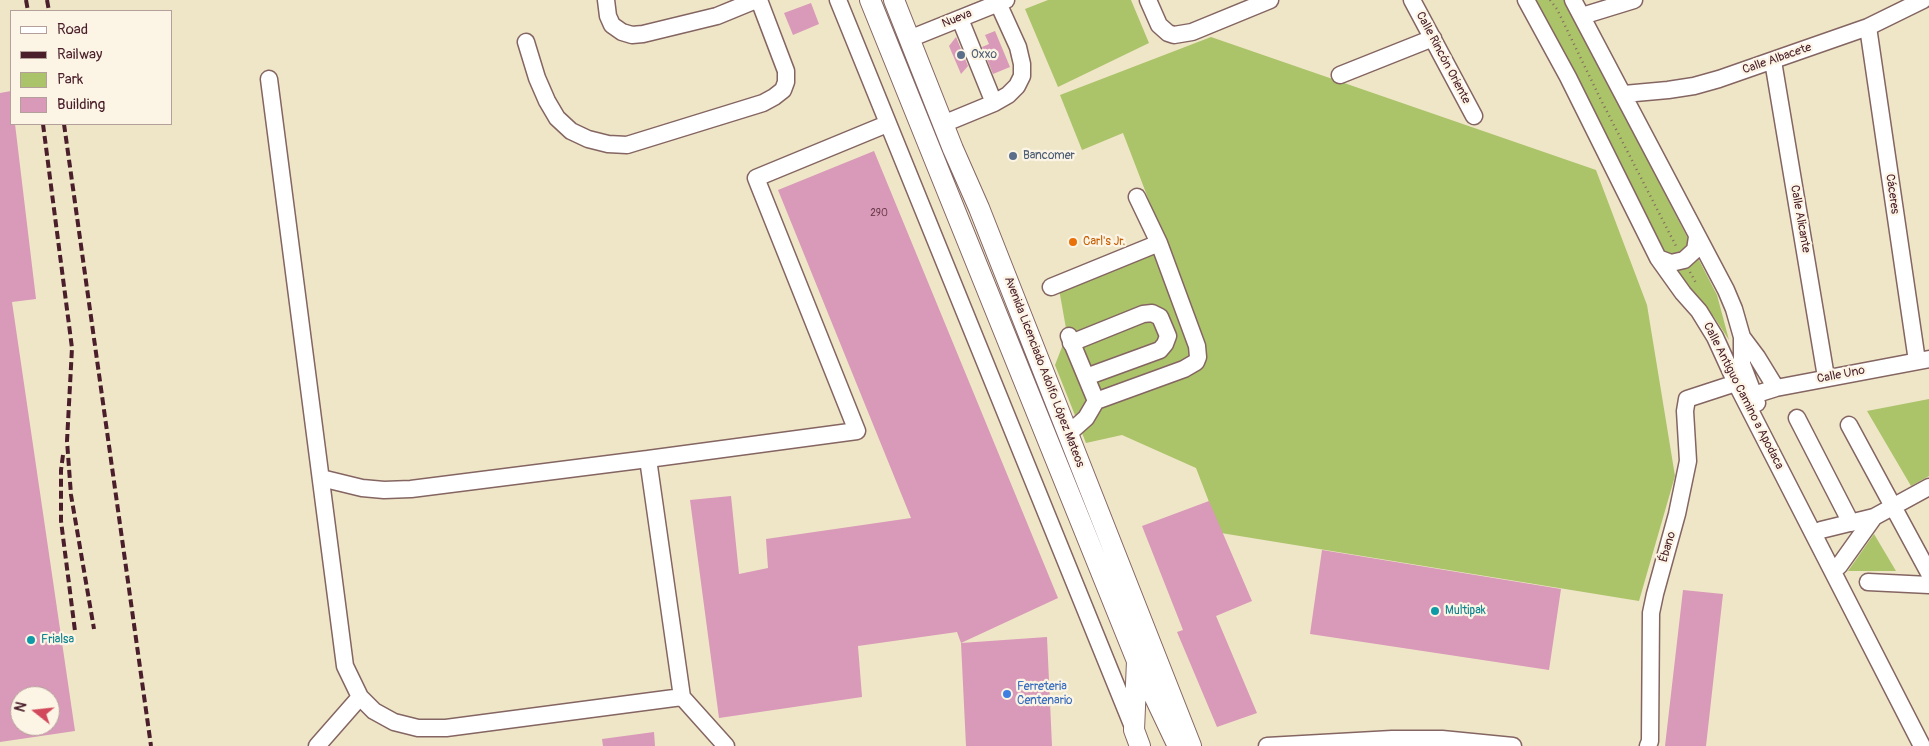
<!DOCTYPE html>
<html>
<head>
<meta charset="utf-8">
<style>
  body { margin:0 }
  #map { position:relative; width:1929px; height:746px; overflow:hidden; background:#efe6c8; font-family:Pangolin,sans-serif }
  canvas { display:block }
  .legend { position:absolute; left:10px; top:10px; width:162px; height:115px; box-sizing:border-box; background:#fcf5e5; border:1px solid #b59f9b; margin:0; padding:6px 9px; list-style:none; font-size:15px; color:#4a1f2b }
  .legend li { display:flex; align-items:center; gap:10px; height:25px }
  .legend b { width:25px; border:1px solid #b59f9b }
  .north { position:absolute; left:10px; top:686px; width:50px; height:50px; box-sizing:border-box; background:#fcf5e5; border:1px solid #b59f9b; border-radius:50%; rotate:286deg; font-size:14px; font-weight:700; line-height:20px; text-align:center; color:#4a1f2b }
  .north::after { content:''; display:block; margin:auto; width:18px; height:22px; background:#d1495b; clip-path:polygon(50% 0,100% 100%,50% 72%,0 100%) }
</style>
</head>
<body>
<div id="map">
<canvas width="1929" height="746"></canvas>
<ul class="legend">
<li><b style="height:6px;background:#fff"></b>Road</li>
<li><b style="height:6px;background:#4a1f2b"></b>Railway</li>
<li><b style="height:14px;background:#abc369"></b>Park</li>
<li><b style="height:14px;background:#d999b8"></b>Building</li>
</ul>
<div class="north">N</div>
</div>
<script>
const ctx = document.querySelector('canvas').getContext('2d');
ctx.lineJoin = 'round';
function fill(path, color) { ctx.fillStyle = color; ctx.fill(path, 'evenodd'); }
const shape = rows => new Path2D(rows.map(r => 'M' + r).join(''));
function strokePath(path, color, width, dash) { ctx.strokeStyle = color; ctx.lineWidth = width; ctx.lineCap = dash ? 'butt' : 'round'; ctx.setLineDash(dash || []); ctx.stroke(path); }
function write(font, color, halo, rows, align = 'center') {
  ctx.font = font + ' Pangolin,sans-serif'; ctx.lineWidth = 4.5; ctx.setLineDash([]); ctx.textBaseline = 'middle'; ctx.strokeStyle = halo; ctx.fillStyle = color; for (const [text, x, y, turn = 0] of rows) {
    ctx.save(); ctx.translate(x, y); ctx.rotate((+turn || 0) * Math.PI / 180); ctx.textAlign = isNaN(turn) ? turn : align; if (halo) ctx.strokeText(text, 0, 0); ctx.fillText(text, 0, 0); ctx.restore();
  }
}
fill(shape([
  [1048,0,1131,0,1149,43,1058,87,1025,9],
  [1533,0,1565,0,1717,295,1729,340,1714,317,1672,270],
  [1211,37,1596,170,1647,305,1675,476,1639,601,1221,533,1196,468,1122,435,1086,443,1055,365,1067,334,1059,289,1166,245,1123,133,1082,150,1060,95],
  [1929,399,1929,476,1911,486,1867,411],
  [1874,534,1896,571,1848,571]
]), '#abc369');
fill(shape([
  [811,3,819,24,793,35,784,13],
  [995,31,1010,67,993,74,982,47,989,44,985,35],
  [956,37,968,66,961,74,949,46],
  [11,91,11,124,15,124,36,299,12,302,75,731,0,742,0,93],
  [20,696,50,696,50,726,20,726],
  [874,151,1058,598,961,643,957,632,858,646,862,697,719,718,690,500,731,496,739,574,768,568,766,539,911,518,778,190],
  [1209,501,1252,601,1216,616,1257,713,1217,727,1177,632,1183,630,1142,526],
  [1322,550,1561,589,1549,670,1310,634],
  [1683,590,1723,594,1706,746,1665,746],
  [1047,637,1052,746,966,746,961,643],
  [654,732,655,746,603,746,602,739]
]), '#d999b8');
const minor = shape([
  [606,0,608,16,612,25,622,32,632,35,643,34,717,16,756,0],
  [838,0,1133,727],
  [1148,0,1159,25,1168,33,1174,35,1192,32,1270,0],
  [1412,0,1474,116],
  [1526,0,1568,77,1658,258,1683,293,1699,311,1715,337,1736,383,1922,746],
  [1573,0,1726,290,1734,309,1742,337,1742,364,1757,403],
  [1582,16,1634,0],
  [960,19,994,103],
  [1868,27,1917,361],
  [909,39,1006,0],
  [526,42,537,78,547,101,557,118,571,131,588,139,608,144,627,145,763,103,774,97,783,90,786,82,786,71,759,0],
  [1773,61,1826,377],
  [1340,75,1433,38],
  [269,79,345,666,360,697,374,711,394,722,418,728,446,728,682,697],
  [1624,94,1668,90,1694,86,1719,79,1868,27,1923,0],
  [943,124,994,103,1008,95,1017,86,1022,76,1022,64,1018,47,998,3],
  [1658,258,1671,263,1684,260,1695,250,1697,237],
  [1051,287,1159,243,1137,197],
  [1069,336,1096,401],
  [1742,337,1757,357,1776,388],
  [1071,343,1143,314,1152,313,1160,317,1168,336,1165,344,1160,350,1086,377],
  [1744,398,1776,388,1929,359],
  [1797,418,1851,523],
  [1849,425,1929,573],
  [1068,434,1086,418,1096,401,1184,369,1196,362,1198,357,1197,346,1159,243],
  [321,478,362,488,384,490,411,489,648,459],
  [1821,530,1874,517,1929,487],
  [1839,566,1874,517],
  [1868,582,1929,585],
  [317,746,360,697],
  [726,746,682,697,648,459,857,431,756,178,887,124],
  [1267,746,1392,739,1442,739,1513,746],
  [1648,746,1650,741,1651,613,1655,594,1677,514,1688,461,1685,411,1687,399,1736,383]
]);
const major = shape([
  [870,0,1137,661,1134,730,1140,746],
  [894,0,953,149,979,208,1191,746],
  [1138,662,1175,740]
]);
strokePath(minor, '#846562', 19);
strokePath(major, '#846562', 22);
strokePath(shape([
  [1550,0,1557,9,1601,100,1677,248],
  [1690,272,1696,283]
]), '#846562', 2.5, [1, 4]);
strokePath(minor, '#fff', 16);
strokePath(major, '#fff', 20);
strokePath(shape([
  [26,0,28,11],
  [47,0,49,11],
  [43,124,72,348,67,441,71,495,94,629],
  [64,124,151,746],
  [63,455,61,470,61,521,75,631]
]), '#4a1f2b', 4, [8, 4]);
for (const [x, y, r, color] of [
  [961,55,5,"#5c6f8a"],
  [1013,156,5,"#5c6f8a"],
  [1073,242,5,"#e8710a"],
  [1435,611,5,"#0f9aa8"],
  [31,640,5,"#0f9aa8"],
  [1007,694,5,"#3f7fe0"]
]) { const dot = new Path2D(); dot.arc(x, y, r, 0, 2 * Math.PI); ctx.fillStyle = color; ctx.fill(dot); strokePath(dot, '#fcf5e5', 2); }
write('10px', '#6e3e4e', null, [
  ["290",879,213]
]);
write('12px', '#4a1f2b', '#fcf5e5', [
  ["Nueva",957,19,-22],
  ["Calle Rincón Oriente",1443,58,62],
  ["Calle Albacete",1777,59,-19],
  ["Cáceres",1892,194,82],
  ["Calle Alicante",1800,219,80],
  ["Avenida Licenciado Adolfo López Mateos",1044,372,69],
  ["Calle Uno",1841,375,-11],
  ["Calle Antiguo Camino a Apodaca",1743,396,63],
  ["Ébano",1668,547,-74]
]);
write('12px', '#4e5e75', '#fcf5e5', [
  ["Oxxo",971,55],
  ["Bancomer",1023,156]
], 'left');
write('12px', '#c56008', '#fcf5e5', [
  ["Carl's Jr.",1083,242]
], 'left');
write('12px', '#0d838f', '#fcf5e5', [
  ["Multipak",1445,611],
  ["Frialsa",41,640]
], 'left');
write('12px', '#366cbe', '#fcf5e5', [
  ["Ferreteria",1017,687],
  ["Centenario",1017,701]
], 'left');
</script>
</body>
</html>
